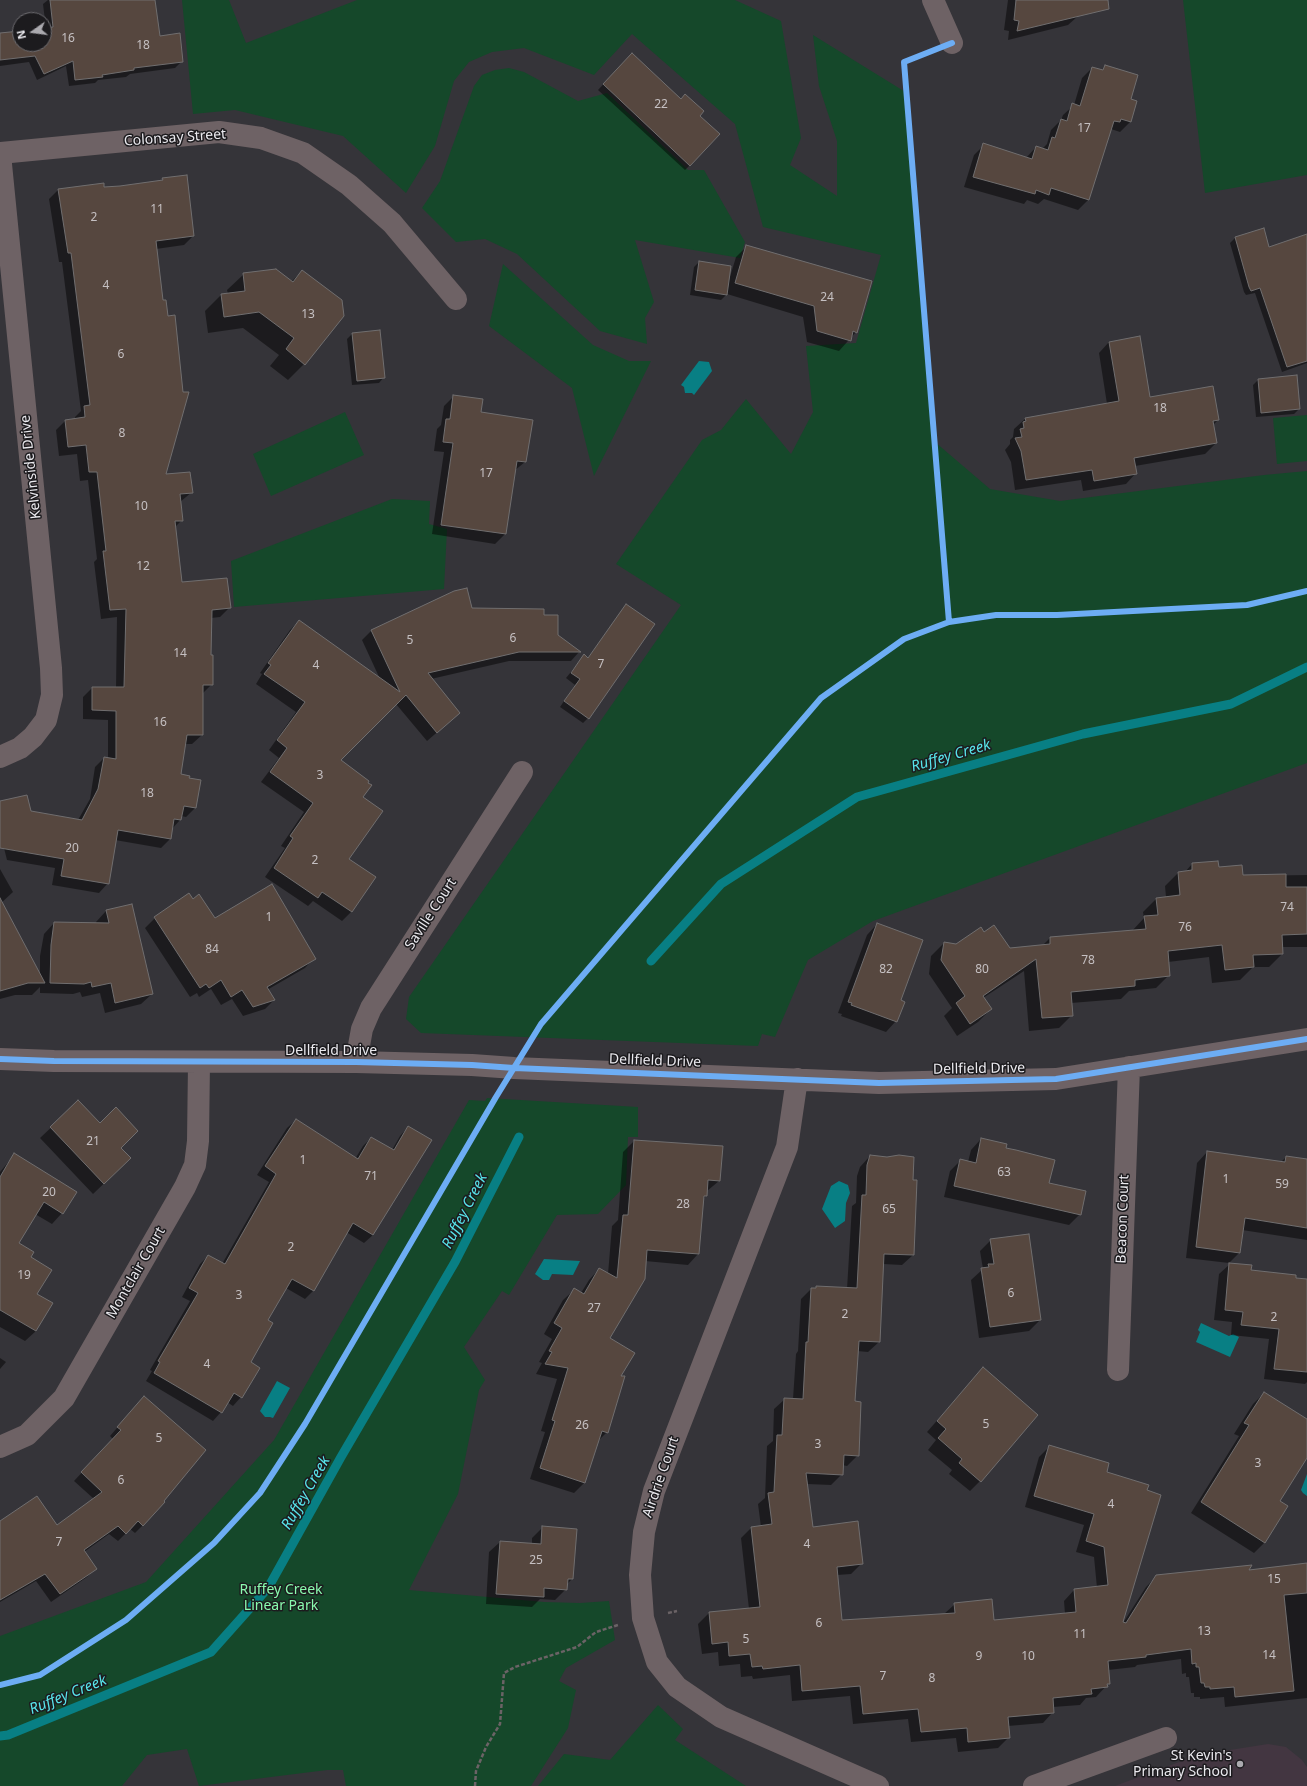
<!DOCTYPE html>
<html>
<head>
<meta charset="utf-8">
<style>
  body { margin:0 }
  #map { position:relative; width:1307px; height:1786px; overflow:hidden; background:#353439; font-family:"Noto Sans",sans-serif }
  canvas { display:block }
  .north { position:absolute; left:12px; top:12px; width:40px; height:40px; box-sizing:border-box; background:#1c1b1e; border:1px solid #6e6d71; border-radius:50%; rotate:256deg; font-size:11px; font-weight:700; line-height:16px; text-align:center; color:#eae9ee }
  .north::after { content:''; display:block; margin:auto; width:14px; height:18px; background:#abaaaf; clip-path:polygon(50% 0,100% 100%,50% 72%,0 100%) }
</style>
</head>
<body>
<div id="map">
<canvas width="1307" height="1786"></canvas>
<div class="north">N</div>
</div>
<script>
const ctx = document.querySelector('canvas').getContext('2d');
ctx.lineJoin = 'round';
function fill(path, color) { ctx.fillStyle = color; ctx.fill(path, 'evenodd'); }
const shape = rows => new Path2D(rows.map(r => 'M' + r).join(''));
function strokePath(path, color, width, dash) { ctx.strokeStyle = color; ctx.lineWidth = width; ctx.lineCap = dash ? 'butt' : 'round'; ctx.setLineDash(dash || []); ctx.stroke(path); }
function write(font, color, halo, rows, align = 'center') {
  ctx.font = font + ' "Noto Sans",sans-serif'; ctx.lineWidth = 3; ctx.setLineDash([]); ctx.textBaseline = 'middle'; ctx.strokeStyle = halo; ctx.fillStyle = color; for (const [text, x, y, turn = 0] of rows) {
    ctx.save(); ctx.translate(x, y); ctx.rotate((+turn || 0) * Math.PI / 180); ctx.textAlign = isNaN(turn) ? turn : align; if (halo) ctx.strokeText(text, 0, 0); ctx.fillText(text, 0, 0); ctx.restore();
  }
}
fill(shape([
  [1268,1744,1286,1747,1302,1760,1307,1767,1307,1786,1115,1786,1198,1755]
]), '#433641');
fill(shape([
  [182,0,229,0,246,43,357,0,735,0,781,21,801,138,790,165,837,196,837,141,819,86,813,35,907,93,935,442,990,489,1060,501,1264,475,1307,471,1307,763,873,921,808,960,775,1037,762,1034,758,1046,421,1033,406,1019,409,997,681,605,616,564,702,440,721,430,746,399,791,454,813,412,806,346,856,343,881,255,763,227,735,124,632,34,594,75,524,48,492,52,469,62,454,81,435,146,406,193,343,136,235,110,193,114],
  [1183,0,1307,0,1307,175,1205,193],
  [509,68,524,72,578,101,607,93,688,170,704,170,745,242,740,258,635,240,654,302,645,318,647,344,600,331,517,254,485,239,456,242,422,208,440,181,474,86,482,75,495,70],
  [503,264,593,345,629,361,651,361,594,476,572,388,489,326],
  [345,412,364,455,271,496,253,454],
  [1307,415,1307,461,1277,464,1273,418],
  [392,499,430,501,429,524,447,529,444,589,234,607,231,561],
  [487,1098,638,1107,638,1137,628,1137,626,1185,598,1214,557,1215,509,1295,502,1291,464,1347,485,1380,479,1390,458,1494,409,1590,544,1602,580,1603,609,1601,615,1640,566,1668,559,1681,576,1690,568,1728,531,1786,346,1786,343,1770,327,1770,199,1786,187,1749,147,1755,122,1786,0,1786,0,1636,146,1582,274,1440,469,1100,485,1101],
  [658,1705,683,1729,675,1740,746,1786,538,1786,564,1754,610,1760]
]), '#15482a');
fill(shape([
  [699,361,709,362,712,371,694,395,692,393,685,393,684,387,681,385],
  [839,1181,848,1185,850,1193,846,1203,845,1221,835,1228,822,1209,831,1186],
  [544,1259,580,1261,573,1275,552,1274,549,1280,543,1280,535,1274],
  [1201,1323,1229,1336,1233,1334,1239,1337,1230,1357,1196,1342,1200,1332,1198,1330],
  [277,1381,290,1388,273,1418,270,1417,265,1417,260,1411],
  [1307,1474,1307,1496,1303,1493,1301,1490]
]), '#087f84');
fill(shape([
  [48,0,154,0,159,37,182,61,175,68,130,74,126,77,98,80,95,83,69,86,66,66,37,80,29,62,0,66,0,34,20,32,20,44,44,44,44,29,46,29,43,4],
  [1008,0,1096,0,1068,25,1008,40,1009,31,1004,30],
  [627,59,699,116,690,165,685,170,598,90],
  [1105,66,1129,100,1136,102,1130,122,1120,132,1111,129,1088,200,1078,210,1044,199,1038,204,1027,200,1024,204,964,187,974,155,984,145,1026,158,1036,147,1042,149,1047,144,1051,130,1061,120,1063,115,1074,105,1082,78,1092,68,1101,71],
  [163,179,193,236,184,245,156,249,165,475,192,492,180,502,182,520,175,527,181,583,230,607,220,617,211,618,210,656,212,684,202,694,202,735,192,744,185,744,180,775,195,808,186,817,181,816,180,820,172,829,170,839,161,848,115,840,108,883,99,893,52,885,55,868,7,860,0,832,0,805,78,820,90,799,95,767,104,758,108,758,108,720,83,719,83,697,92,688,116,688,117,617,101,619,94,562,97,559,88,480,80,481,77,454,59,456,56,430,66,420,75,419,75,417,81,411,62,262,59,262,49,199,58,190,103,184,103,188,160,182],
  [1307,235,1307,363,1282,372,1255,293,1246,295,1244,292,1230,243,1235,238,1268,248],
  [747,246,856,332,839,351,807,342,803,317,727,294,721,300,690,295,694,267,699,262,729,280,736,257],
  [302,271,304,364,288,380,270,366,279,355,243,328,208,333,205,311,221,295,228,294,227,290,244,274,291,282],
  [352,334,384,377,379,383,352,385,347,339],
  [1109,342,1149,398,1218,420,1213,425,1216,443,1205,454,1135,466,1136,473,1126,484,1083,491,1081,480,1015,490,1011,462,1005,450,1010,444,1010,440,1013,437,1014,429,1025,419,1107,404,1099,353],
  [1258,380,1299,409,1294,414,1256,417,1253,385],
  [454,396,480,413,531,421,525,462,514,471,505,534,495,544,432,534,444,452,434,451,437,429,441,425,444,406],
  [626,605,588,718,583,723,560,707,575,685,566,678,584,656,588,658],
  [472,609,543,616,557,636,579,652,571,661,509,661,431,679,449,722,427,741,396,704,339,760,362,797,348,859,375,877,351,912,342,921,313,901,308,906,265,877,285,848,281,846,304,812,261,782,279,758,269,750,296,712,256,684,262,674,260,673,290,630,299,621,380,679,362,640,372,630],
  [1192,864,1219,868,1242,876,1307,875,1307,947,1281,947,1282,954,1269,967,1253,967,1240,980,1212,983,1209,957,1168,962,1169,975,1156,988,1129,991,1121,999,1071,1003,1072,1015,1059,1028,1029,1031,1024,971,983,998,991,1009,978,1022,957,1036,944,1016,952,1008,929,974,931,956,944,943,956,945,983,933,1009,949,1042,946,1050,938,1132,931,1144,918,1143,912,1156,899,1166,897,1165,886,1178,873,1185,872],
  [1180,881,1182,900,1180,900,1178,883],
  [0,869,13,892,0,904],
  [192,900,215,920,314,958,305,968,267,990,274,1000,265,1009,243,1016,232,999,221,1005,211,989,199,997,197,993,190,997,145,928,155,918],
  [106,911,152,994,141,1004,105,1013,100,993,82,997,80,992,73,994,40,993,40,987,32,995,15,995,0,999,0,922,40,975,40,956,44,934,54,923,96,924,96,922],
  [877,924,900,1001,896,1021,886,1032,841,1016,842,1014,838,1013,867,935],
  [78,1102,120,1148,119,1169,93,1194,40,1138],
  [296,1120,355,1159,363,1146,371,1138,392,1150,400,1136,408,1127,373,1235,364,1243,346,1232,313,1291,305,1299,286,1288,267,1321,249,1363,241,1397,233,1406,227,1402,221,1412,213,1421,146,1381,152,1371,150,1370,190,1301,182,1297,200,1264,208,1256,222,1264,269,1182,257,1175,287,1128],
  [981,1139,1005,1148,1048,1183,1080,1214,1069,1225,944,1197,950,1171,961,1160,968,1162,971,1150],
  [634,1141,719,1181,707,1191,706,1196,702,1200,698,1254,688,1265,645,1261,609,1339,620,1377,607,1432,598,1441,585,1482,574,1493,530,1479,545,1432,541,1431,557,1379,536,1374,542,1363,539,1362,552,1339,544,1334,563,1300,574,1290,581,1293,589,1280,599,1269,608,1274,612,1226,618,1220,623,1152],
  [1207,1152,1281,1162,1286,1157,1307,1160,1307,1240,1242,1230,1240,1252,1229,1263,1186,1258,1197,1163],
  [15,1154,62,1213,52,1224,35,1214,18,1243,29,1258,36,1294,51,1303,36,1331,25,1341,0,1327,0,1172],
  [870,1156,913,1255,902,1265,883,1264,879,1342,868,1352,857,1351,854,1402,858,1455,847,1466,842,1465,842,1474,831,1485,807,1484,812,1528,862,1563,851,1574,837,1575,841,1621,944,1614,955,1604,993,1621,1065,1614,1064,1601,1074,1590,1097,1588,1094,1557,1076,1552,1084,1525,1025,1507,1039,1457,1050,1446,1105,1472,1121,1622,1123,1623,1146,1587,1157,1576,1247,1571,1307,1564,1307,1698,1225,1707,1224,1697,1200,1699,1200,1697,1194,1697,1194,1693,1191,1693,1189,1677,1186,1677,1186,1673,1182,1674,1181,1659,1137,1665,1135,1667,1108,1670,1109,1683,1096,1697,1086,1698,1080,1705,1053,1707,1053,1712,1043,1723,1008,1726,1009,1737,998,1748,958,1752,956,1738,911,1742,908,1719,853,1724,850,1696,792,1701,790,1675,753,1679,752,1676,741,1677,740,1664,719,1666,718,1652,702,1654,698,1624,709,1613,749,1609,741,1538,751,1528,761,1527,758,1504,765,1498,767,1446,773,1441,774,1409,785,1399,793,1399,796,1354,798,1351,801,1299,811,1289,817,1287,847,1289,852,1206,856,1203,857,1176,860,1167],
  [991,1240,1040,1320,1029,1331,979,1338,971,1280,983,1269,980,1251],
  [1230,1264,1250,1271,1307,1280,1307,1382,1305,1384,1264,1379,1269,1339,1231,1335,1232,1322,1214,1320,1219,1274],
  [0,1358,6,1362,0,1369],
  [983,1368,980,1481,970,1491,949,1474,952,1470,928,1450,936,1440,927,1432],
  [1264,1393,1307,1421,1307,1456,1281,1492,1265,1542,1254,1553,1191,1513,1239,1436,1234,1434,1253,1404],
  [136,1406,143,1525,135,1533,130,1529,118,1541,109,1534,84,1552,95,1569,87,1577,51,1602,36,1581,0,1602,0,1521,17,1511,57,1526,94,1499,74,1481,113,1439,110,1436],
  [543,1527,572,1579,566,1585,566,1589,555,1600,540,1599,532,1607,486,1604,489,1552,500,1542,532,1544,532,1538]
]), '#0007');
strokePath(shape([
  [651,961,721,884,857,797,1083,734,1231,704,1307,667],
  [0,1736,8,1735,211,1652,268,1588,341,1457,455,1262,519,1137]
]), '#087f84', 9);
const building = shape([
  [50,0,155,0,160,36,180,33,183,62,134,68,134,70,102,75,103,77,75,80,73,61,44,74,35,56,0,60,0,33,20,31,20,44,44,44,44,28,53,27,50,0],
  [1016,0,1108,0,1109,9,1017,31,1019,21,1014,20,1016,0],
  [632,53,681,99,685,94,704,111,700,116,720,134,690,166,603,84,632,53],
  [1105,65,1138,75,1131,99,1137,101,1131,122,1121,119,1120,122,1114,121,1089,200,1051,188,1049,195,1036,190,1035,194,973,177,983,143,1032,159,1036,146,1048,150,1052,137,1055,138,1061,119,1067,121,1072,103,1080,106,1092,67,1103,70,1105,65],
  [187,175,194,236,156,241,163,300,166,300,168,316,175,315,183,392,189,392,166,474,190,472,193,493,180,494,183,521,175,521,182,582,227,578,231,608,212,610,211,655,213,655,213,685,203,685,203,735,187,735,181,774,190,776,189,778,201,780,196,808,184,806,181,820,174,819,171,839,118,830,109,884,61,876,64,859,0,848,0,801,27,795,31,811,82,820,98,789,104,757,116,759,116,711,92,710,92,687,124,687,126,609,110,610,103,551,106,551,97,472,89,472,86,445,68,447,65,420,85,417,84,406,90,405,71,253,68,253,58,189,104,183,104,187,120,186,163,180,162,178,187,175],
  [1264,228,1269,247,1307,234,1307,361,1287,367,1260,288,1251,291,1249,287,1235,237,1264,228],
  [746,245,872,281,857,333,853,331,851,341,817,331,814,306,735,283,746,245],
  [699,261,731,266,727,295,695,290,699,261],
  [276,269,293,282,302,270,342,300,344,316,305,365,286,349,294,338,259,312,224,317,221,294,245,291,243,273,276,269],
  [380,330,385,378,357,381,352,333,380,330],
  [1140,336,1150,397,1213,386,1219,420,1213,421,1217,443,1134,458,1137,474,1094,481,1092,470,1026,480,1021,451,1015,438,1022,437,1020,429,1024,428,1023,422,1026,421,1025,418,1119,401,1109,342,1140,336],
  [1297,375,1300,409,1261,413,1258,379,1297,375],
  [453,395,483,399,481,412,533,420,526,462,517,461,506,534,441,525,453,443,443,442,446,419,450,419,453,395],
  [467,588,472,608,544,609,544,615,558,615,558,635,581,652,519,652,428,673,460,713,437,733,406,695,341,760,369,781,368,783,372,785,363,797,383,811,349,859,376,877,352,912,322,892,318,898,274,868,293,838,290,836,313,803,270,772,287,748,277,740,305,702,264,674,271,665,268,663,299,620,400,692,371,630,454,591,467,588],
  [626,604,655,624,589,719,564,701,580,679,571,673,584,654,588,658,626,604],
  [1218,861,1219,867,1242,865,1243,875,1286,874,1286,887,1307,887,1307,934,1282,935,1283,954,1253,955,1254,967,1225,970,1222,945,1168,951,1170,976,1135,980,1135,986,1071,992,1073,1016,1042,1018,1036,959,983,996,992,1009,970,1024,956,1003,965,996,941,960,944,942,956,944,981,927,984,932,994,925,1010,948,1050,944,1050,937,1146,929,1144,916,1158,915,1156,898,1180,895,1178,872,1192,870,1192,863,1218,861],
  [272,884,316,959,267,987,275,1000,253,1007,242,990,231,997,221,980,209,988,206,984,200,988,154,917,189,893,193,899,199,894,215,918,272,884],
  [0,898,45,983,28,983,0,991,0,898],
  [132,904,153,994,115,1003,111,983,92,987,91,982,84,984,50,983,51,945,54,922,109,923,106,910,132,904],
  [877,923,923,940,901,1000,905,1002,897,1022,851,1005,852,1003,848,1002,877,923],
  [78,1100,100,1123,116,1107,138,1131,121,1148,131,1158,104,1184,50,1127,78,1100],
  [296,1119,358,1159,371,1137,394,1150,408,1126,432,1140,373,1235,353,1223,314,1291,292,1279,268,1320,273,1323,251,1362,260,1368,242,1398,234,1393,222,1413,154,1373,160,1362,158,1361,198,1293,189,1288,208,1255,225,1264,276,1174,265,1166,296,1119],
  [981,1138,1007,1144,1006,1148,1016,1150,1055,1160,1049,1183,1086,1191,1081,1215,954,1186,960,1159,976,1163,981,1138],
  [634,1140,723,1146,720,1181,708,1180,707,1196,704,1196,699,1254,647,1250,645,1279,610,1338,635,1353,621,1376,625,1376,608,1433,602,1431,585,1483,540,1468,555,1421,552,1420,568,1368,545,1364,552,1352,549,1351,562,1328,554,1323,574,1288,584,1294,599,1268,617,1278,623,1215,628,1215,634,1140],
  [1207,1151,1285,1162,1286,1156,1307,1159,1307,1228,1245,1218,1240,1253,1196,1247,1207,1151],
  [14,1153,77,1192,63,1214,44,1202,19,1243,34,1252,31,1257,52,1270,37,1294,53,1303,36,1331,0,1310,0,1177,14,1153],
  [870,1155,887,1157,899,1155,914,1157,913,1180,917,1180,914,1255,884,1254,880,1342,859,1341,855,1401,861,1402,859,1456,844,1455,843,1475,806,1473,813,1527,858,1521,863,1564,837,1567,842,1620,955,1613,954,1603,992,1599,994,1620,1076,1612,1074,1589,1108,1585,1104,1547,1086,1541,1094,1514,1034,1496,1049,1445,1109,1463,1107,1472,1149,1485,1147,1490,1161,1495,1123,1622,1126,1623,1156,1575,1252,1565,1249,1570,1307,1563,1307,1593,1284,1595,1294,1691,1235,1697,1234,1687,1210,1689,1210,1687,1205,1687,1204,1683,1201,1683,1199,1667,1196,1667,1196,1663,1192,1664,1191,1649,1146,1655,1146,1657,1108,1661,1110,1684,1107,1684,1108,1687,1091,1689,1092,1694,1053,1698,1054,1713,1008,1717,1010,1738,968,1742,967,1728,921,1732,918,1709,863,1714,860,1686,802,1691,800,1665,763,1669,762,1666,752,1667,750,1654,729,1656,728,1642,712,1644,709,1612,760,1607,751,1527,772,1524,768,1493,774,1492,777,1435,782,1435,784,1398,803,1399,806,1342,808,1342,811,1288,816,1288,816,1286,857,1288,862,1195,866,1195,867,1165,870,1155],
  [1029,1234,1041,1320,990,1327,981,1268,989,1267,988,1264,994,1264,990,1239,1029,1234],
  [1229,1263,1252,1265,1251,1270,1296,1275,1296,1278,1307,1279,1307,1372,1274,1369,1279,1329,1241,1325,1243,1312,1225,1310,1229,1263],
  [983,1367,1038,1415,981,1482,959,1463,962,1459,938,1438,946,1429,937,1421,983,1367],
  [1264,1392,1307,1419,1307,1458,1280,1501,1288,1506,1265,1543,1201,1502,1249,1425,1244,1423,1264,1392],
  [144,1396,206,1450,164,1501,165,1502,143,1526,138,1521,126,1534,118,1526,84,1550,97,1569,60,1594,45,1574,0,1600,0,1521,37,1496,57,1525,102,1492,81,1472,121,1430,117,1427,144,1396],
  [542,1526,577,1529,573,1579,568,1579,567,1590,544,1588,544,1597,496,1594,500,1541,541,1544,542,1526]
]);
fill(building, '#56473f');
strokePath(building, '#706e6f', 1);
strokePath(shape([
  [668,1613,677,1611],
  [475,1786,476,1771,486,1747,500,1724,504,1673,515,1667,577,1647,596,1632,618,1625]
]), '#6b6366', 2.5, [4, 2]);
strokePath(shape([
  [933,0,952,43],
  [0,153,219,132,261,138,303,153,349,185,392,223,456,299],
  [0,154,51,668,52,695,46,720,33,737,20,748,0,757],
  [0,1059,54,1061,356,1062,472,1065,514,1068,879,1083,1056,1079,1307,1039],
  [356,1062,362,1029,371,1008,522,772],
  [797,1079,787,1147,654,1491,644,1532,640,1575,643,1618,657,1662,677,1687,721,1717,878,1786],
  [1118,1370,1129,1067],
  [0,1447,27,1435,64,1398,185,1187,195,1165,198,1141,199,1063],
  [1034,1786,1166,1738]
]), '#6e6265', 22);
strokePath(shape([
  [949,622,904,62,952,43],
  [0,1059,54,1061,356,1062,472,1065,514,1068,879,1083,1056,1079,1307,1039],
  [0,1685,40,1675,126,1620,214,1543,260,1493,305,1424,496,1097,541,1024,821,698,904,639,949,622,996,615,1057,615,1247,605,1307,591]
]), '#6dadf4', 6);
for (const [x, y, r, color] of [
  [1240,1764,4,"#abaaaf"]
]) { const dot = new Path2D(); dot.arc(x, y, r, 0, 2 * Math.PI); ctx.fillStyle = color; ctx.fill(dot); strokePath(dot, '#1c1b1e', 1.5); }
write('12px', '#c5c0c2', null, [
  ["16",68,39],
  ["18",143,46],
  ["22",661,105],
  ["17",1084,129],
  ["11",157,210],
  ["2",94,218],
  ["4",106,286],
  ["24",827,298],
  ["13",308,315],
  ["6",121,355],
  ["18",1160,409],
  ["8",122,434],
  ["17",486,474],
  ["10",141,507],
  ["12",143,567],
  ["6",513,639],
  ["5",410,641],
  ["14",180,654],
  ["7",601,665],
  ["4",316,666],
  ["16",160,723],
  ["3",320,776],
  ["18",147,794],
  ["20",72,849],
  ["2",315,861],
  ["74",1287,908],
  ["1",269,918],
  ["76",1185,928],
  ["84",212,950],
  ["78",1088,961],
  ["82",886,970],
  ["80",982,970],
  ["21",93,1142],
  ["1",303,1161],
  ["63",1004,1173],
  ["71",371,1177],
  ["1",1226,1180],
  ["59",1282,1185],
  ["20",49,1193],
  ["28",683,1205],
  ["65",889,1210],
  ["2",291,1248],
  ["19",24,1276],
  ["6",1011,1294],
  ["3",239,1296],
  ["27",594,1309],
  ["2",845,1315],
  ["2",1274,1318],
  ["4",207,1365],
  ["5",986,1425],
  ["26",582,1426],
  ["5",159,1439],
  ["3",818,1445],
  ["3",1258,1464],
  ["6",121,1481],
  ["4",1111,1505],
  ["7",59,1543],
  ["4",807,1545],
  ["25",536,1561],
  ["15",1274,1580],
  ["6",819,1624],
  ["13",1204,1632],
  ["11",1080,1635],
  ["5",746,1640],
  ["14",1269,1656],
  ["9",979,1657],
  ["10",1028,1657],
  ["7",883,1677],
  ["8",932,1679]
]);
write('14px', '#eae9ee', '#1c1b1e', [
  ["Colonsay Street",175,138,-4],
  ["Kelvinside Drive",31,467,-96],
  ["Saville Court",431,914,-57],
  ["Dellfield Drive",331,1051],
  ["Dellfield Drive",655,1061,2],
  ["Dellfield Drive",979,1069,-1],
  ["Beacon Court",1123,1219,-88],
  ["Montclair Court",136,1273,-60],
  ["Airdrie Court",661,1477,-71]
]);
write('14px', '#89faae', '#1c1b1e', [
  ["Ruffey Creek",281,1590],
  ["Linear Park",281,1606]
]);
write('14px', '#eae9ee', '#1c1b1e', [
  ["St Kevin's",1232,1756],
  ["Primary School",1232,1772]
], 'right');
write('italic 15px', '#57e3e9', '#1c1b1e', [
  ["Ruffey Creek",951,756,-16],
  ["Ruffey Creek",465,1211,-63],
  ["Ruffey Creek",306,1493,-60],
  ["Ruffey Creek",68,1695,-22]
]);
</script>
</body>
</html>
